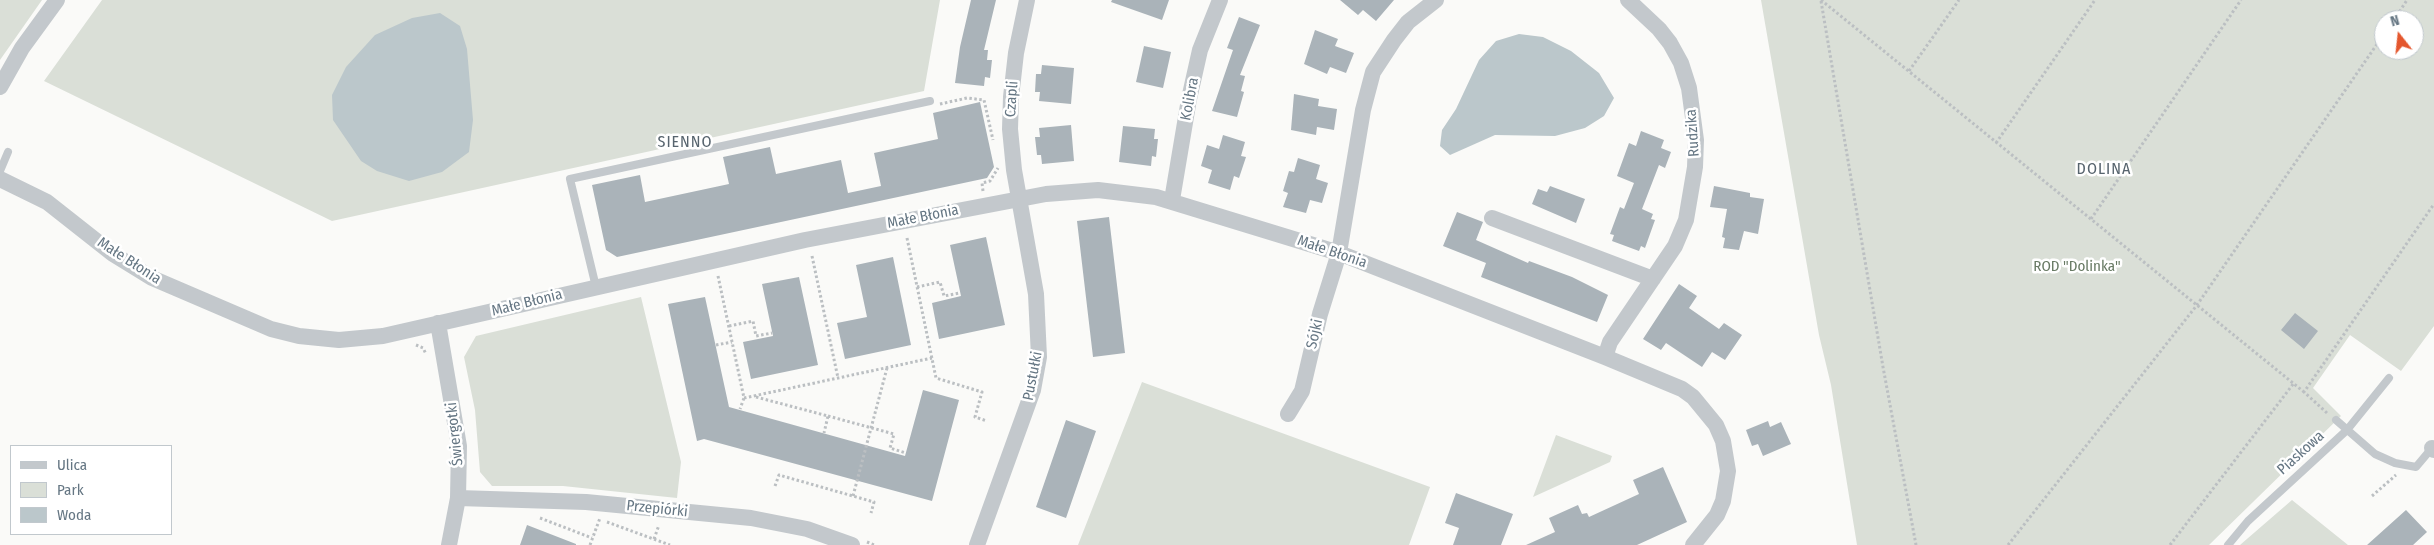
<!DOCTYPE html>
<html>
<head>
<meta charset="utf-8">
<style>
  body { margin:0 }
  #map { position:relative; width:2434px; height:545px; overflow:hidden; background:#fafaf8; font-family:"Fira Sans Condensed",sans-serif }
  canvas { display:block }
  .legend { position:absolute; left:10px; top:445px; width:162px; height:90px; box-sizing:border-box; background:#fff; border:1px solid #c1c8cd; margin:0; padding:6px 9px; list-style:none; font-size:15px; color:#657683 }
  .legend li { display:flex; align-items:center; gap:10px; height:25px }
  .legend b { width:25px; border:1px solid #c1c8cd }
  .north { position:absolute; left:2374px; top:10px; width:50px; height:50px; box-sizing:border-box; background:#fff; border:1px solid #c1c8cd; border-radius:50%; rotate:344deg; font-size:14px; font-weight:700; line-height:20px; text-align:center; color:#657683 }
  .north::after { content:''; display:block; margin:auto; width:18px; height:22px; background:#e4572e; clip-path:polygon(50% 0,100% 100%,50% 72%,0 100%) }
</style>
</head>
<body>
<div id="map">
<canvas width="2434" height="545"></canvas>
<ul class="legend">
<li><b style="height:6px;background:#c3c8cc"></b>Ulica</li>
<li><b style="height:14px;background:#dadfd7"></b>Park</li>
<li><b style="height:14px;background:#bbc7cb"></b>Woda</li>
</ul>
<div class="north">N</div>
</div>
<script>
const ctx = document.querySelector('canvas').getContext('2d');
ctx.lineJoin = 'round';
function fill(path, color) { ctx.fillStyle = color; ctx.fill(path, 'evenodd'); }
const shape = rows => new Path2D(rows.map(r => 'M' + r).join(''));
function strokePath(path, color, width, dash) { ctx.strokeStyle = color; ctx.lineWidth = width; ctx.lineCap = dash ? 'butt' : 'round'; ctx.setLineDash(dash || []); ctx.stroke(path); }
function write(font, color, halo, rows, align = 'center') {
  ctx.font = font + ' "Fira Sans Condensed",sans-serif'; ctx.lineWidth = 5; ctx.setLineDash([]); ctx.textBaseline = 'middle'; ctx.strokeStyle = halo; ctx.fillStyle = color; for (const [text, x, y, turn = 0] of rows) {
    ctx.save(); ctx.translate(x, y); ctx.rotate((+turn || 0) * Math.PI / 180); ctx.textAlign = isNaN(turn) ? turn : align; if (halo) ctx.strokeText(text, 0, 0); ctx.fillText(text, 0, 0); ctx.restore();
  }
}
fill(shape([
  [0,0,42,0,0,60],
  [102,0,940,0,924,91,332,221,44,81],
  [1761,0,2434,0,2434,326,2401,371,2350,335,2313,388,2341,416,2209,545,1857,545,1831,385,1819,335],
  [2384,20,2414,20,2414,50,2384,50],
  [641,297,681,462,677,498,563,486,492,486,480,472,475,410,464,357,476,336],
  [1142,382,1430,487,1409,545,1078,545],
  [1556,435,1612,456,1610,462,1533,497],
  [2292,500,2348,545,2240,545]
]), '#dadfd7');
fill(shape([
  [440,13,460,26,467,49,473,120,469,152,442,172,409,181,377,171,361,161,333,120,332,95,346,67,375,35,412,18],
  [1519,34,1543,37,1571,51,1599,73,1614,98,1604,116,1585,128,1555,136,1495,135,1450,155,1440,146,1442,130,1456,109,1479,60,1496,41]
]), '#bbc7cb');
fill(shape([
  [971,0,996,0,984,50,988,50,987,60,992,60,990,78,985,77,984,86,955,83,960,47],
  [1112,0,1169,0,1162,20,1111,2],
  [1340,0,1394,0,1376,21,1363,10,1358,15],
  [1239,17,1260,25,1240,75,1245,76,1241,91,1244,92,1237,117,1212,111,1233,50,1227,48],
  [1315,30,1338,39,1335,46,1354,53,1346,73,1330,67,1327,74,1304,64],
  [1144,46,1171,52,1163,88,1136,82],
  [1042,65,1074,68,1071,104,1039,101,1040,92,1035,92,1036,74,1041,74],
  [1294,94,1319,99,1318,106,1337,109,1334,130,1317,127,1316,135,1291,130],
  [980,102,994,167,987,178,617,257,606,250,592,185,640,175,645,202,729,184,723,157,770,147,776,174,841,160,848,193,881,186,874,153,938,139,933,113],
  [1071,125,1074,161,1042,164,1041,155,1037,155,1035,137,1040,137,1039,128],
  [1123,126,1155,129,1154,139,1158,139,1156,157,1152,156,1151,166,1119,162],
  [1641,131,1664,140,1661,148,1671,152,1665,168,1659,165,1642,209,1653,214,1651,219,1655,220,1645,248,1641,246,1639,251,1612,241,1614,235,1610,234,1620,207,1624,209,1634,183,1617,176,1629,143,1636,146],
  [1223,135,1245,142,1241,156,1246,157,1239,178,1234,176,1230,190,1208,183,1212,170,1201,166,1207,145,1219,149],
  [1298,158,1320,165,1316,179,1328,183,1322,203,1310,200,1306,213,1283,207,1288,193,1283,191,1289,171,1294,172],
  [1550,186,1585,199,1576,223,1532,204,1538,189,1547,192],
  [1714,186,1750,193,1750,197,1764,199,1758,234,1744,231,1739,250,1723,248,1725,238,1722,237,1727,209,1710,207],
  [1457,212,1483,222,1476,240,1528,263,1529,261,1572,277,1608,295,1597,322,1481,277,1486,263,1443,246],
  [1109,217,1125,353,1093,357,1077,221],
  [986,237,1005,325,939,339,932,303,961,296,950,245],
  [893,257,911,345,845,359,837,323,867,317,856,265],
  [799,277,818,365,751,379,743,342,773,336,762,284],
  [1679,284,1697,296,1689,308,1719,329,1724,323,1742,335,1725,360,1712,352,1702,367,1666,343,1661,350,1643,339],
  [705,297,729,407,905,456,923,390,959,400,932,501,704,439,697,441,668,304],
  [2295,313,2318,331,2304,349,2281,330],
  [1066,420,1096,431,1066,518,1036,507],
  [1768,421,1770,427,1781,422,1791,444,1763,456,1758,444,1752,446,1746,430],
  [1663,467,1687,522,1637,545,1526,545,1555,532,1549,518,1578,505,1582,514,1587,513,1589,517,1639,494,1633,480],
  [1456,493,1513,514,1501,545,1453,545,1459,528,1445,523],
  [2406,510,2427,532,2413,545,2367,545],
  [527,525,576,544,576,545,520,545]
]), '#aab3b9');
strokePath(shape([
  [1821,0,2304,392],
  [1821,1,1883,367,1916,545],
  [2394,20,2407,0],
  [1909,71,1959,0],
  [940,104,967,98,984,100,993,140],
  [1996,143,2095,0],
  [983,191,982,183,990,181,998,168],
  [2091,219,2241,0],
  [907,238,936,378,982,392,975,417,987,421],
  [812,256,838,378],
  [718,276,744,398,740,409],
  [917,287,940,282,944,296,960,293],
  [729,326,753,321,756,336,772,333],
  [416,345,423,348,426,354],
  [716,345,732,342],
  [756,397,828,416,824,433],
  [744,398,932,358],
  [2327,413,2304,392,2434,204],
  [828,416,894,434,890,448,906,453],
  [775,486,779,475,874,502,871,513],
  [853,496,887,368],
  [2372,496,2396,475],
  [540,518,592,538],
  [607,522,670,545],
  [654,539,659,525],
  [867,542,874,545],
  [590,545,600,518],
  [2008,545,2197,305,2384,34],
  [2170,545,2294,383]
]), '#bbbfc2', 3, [2.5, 2.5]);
strokePath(shape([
  [0,171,8,152],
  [596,287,570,179,930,101],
  [2336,420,2375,454,2395,463,2416,467,2432,448],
  [2228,545,2248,521,2347,430,2389,378]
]), '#c3c8cc', 8);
strokePath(shape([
  [0,87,22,48,57,0],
  [0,179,47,202,113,254,152,278,271,329,299,336,339,340,383,336,805,240,1046,194,1098,190,1156,197,1339,253,1605,357,1682,389,1693,397,1716,425,1723,441,1728,471,1723,501,1717,515,1693,545],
  [1172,200,1189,99,1200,50,1220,0],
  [1492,218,1653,279],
  [438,323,459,446,458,498,449,545],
  [1605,357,1610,342,1675,246,1686,220,1695,167,1696,140,1689,88,1681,63,1670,43,1659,29,1628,0],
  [1288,414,1302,391,1320,314,1339,253,1363,110,1373,72,1394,40,1408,22,1436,0],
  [2432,448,2434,450],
  [458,498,586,502,751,518,807,529,852,545],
  [977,545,1033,390,1039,357,1036,294,1014,170,1010,129,1011,97,1016,53,1027,0]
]), '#c3c8cc', 16);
write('15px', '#657683', '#fff', [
  ["Czapli",1012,99,-86],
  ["Kolibra",1190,99,-79],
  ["Rudzika",1693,133,-94],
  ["Małe Błonia",923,217,-11],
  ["Małe Błonia",1332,252,19],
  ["Małe Błonia",129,261,33],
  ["Małe Błonia",527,303,-14],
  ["Sójki",1315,334,-77],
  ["Pustułki",1033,376,-79],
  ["Świergotki",455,434,-96],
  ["Piaskowa",2301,453,-42],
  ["Przepiórki",657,509,6]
]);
write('15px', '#687a64', '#fff', [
  ["ROD \"Dolinka\"",2077,267]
]);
ctx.letterSpacing = '1px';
write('16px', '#57646e', '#fff', [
  ["SIENNO",685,143],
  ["DOLINA",2104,170]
]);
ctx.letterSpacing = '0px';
</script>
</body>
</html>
